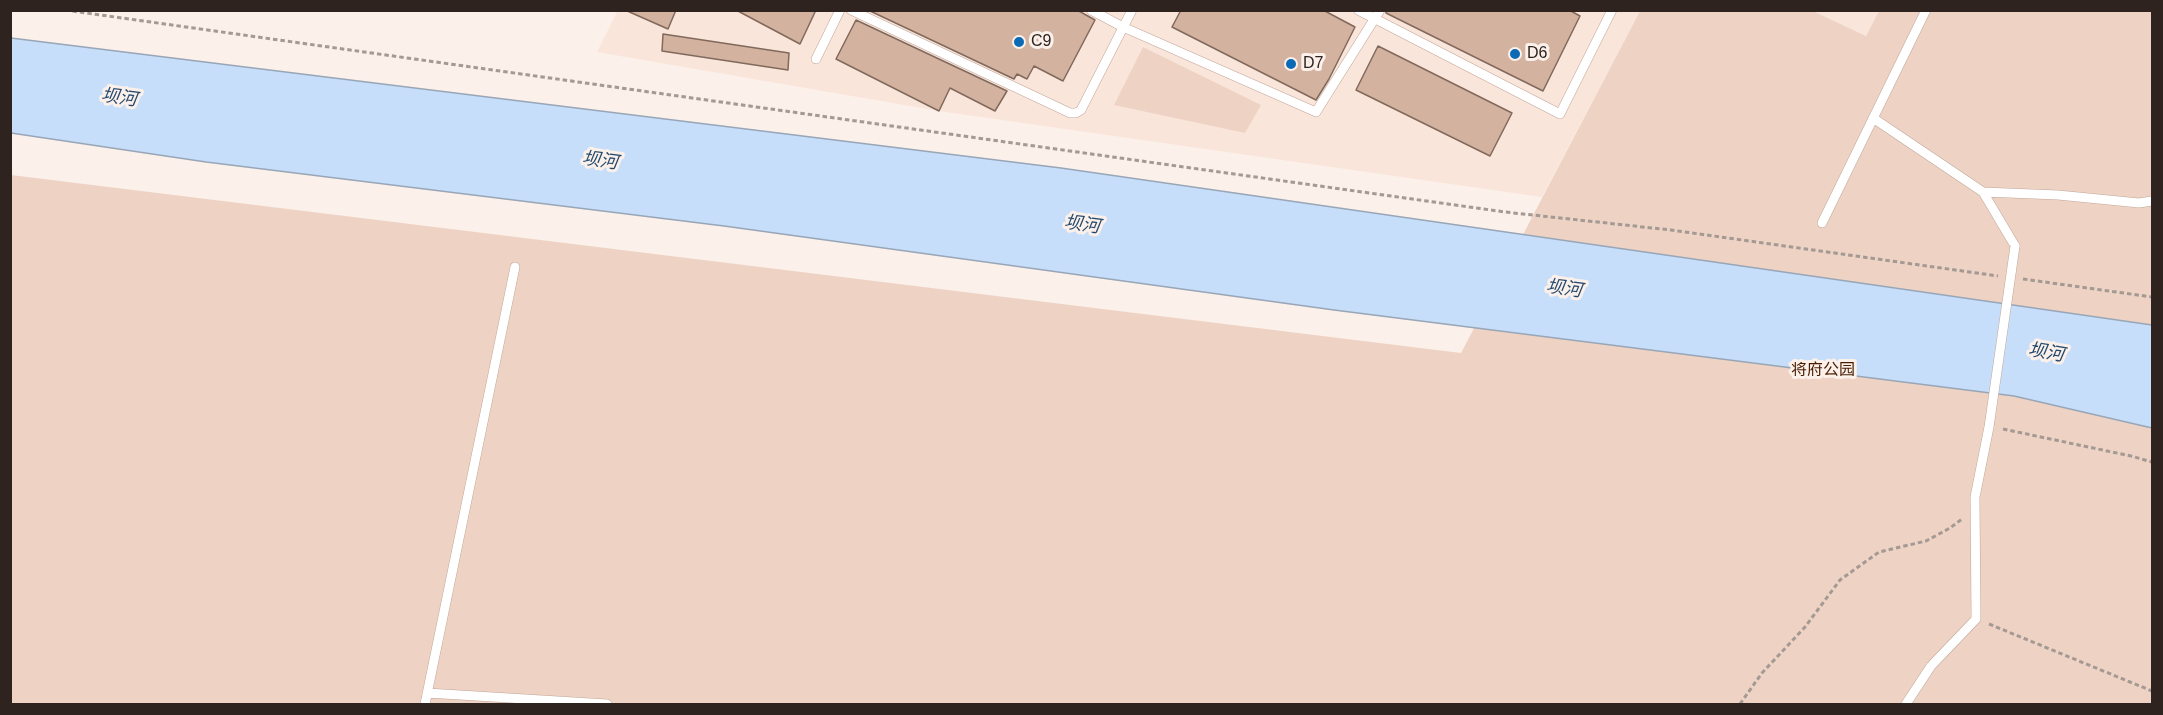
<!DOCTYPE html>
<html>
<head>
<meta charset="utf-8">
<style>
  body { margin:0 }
  #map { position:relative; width:2163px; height:715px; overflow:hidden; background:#fbf0ea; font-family:Arial,sans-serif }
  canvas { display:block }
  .frame { position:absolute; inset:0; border:12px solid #2e231e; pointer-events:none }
</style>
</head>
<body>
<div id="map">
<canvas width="2163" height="715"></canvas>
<div class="frame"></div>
</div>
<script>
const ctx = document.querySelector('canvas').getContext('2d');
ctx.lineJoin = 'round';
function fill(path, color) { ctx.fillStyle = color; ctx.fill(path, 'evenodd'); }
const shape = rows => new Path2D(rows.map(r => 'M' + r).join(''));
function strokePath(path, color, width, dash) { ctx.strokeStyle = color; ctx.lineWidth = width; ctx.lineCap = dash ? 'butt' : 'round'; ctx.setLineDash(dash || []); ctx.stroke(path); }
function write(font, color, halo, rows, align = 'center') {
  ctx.font = font + ' Arial,"Noto Sans SC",sans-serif'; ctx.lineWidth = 6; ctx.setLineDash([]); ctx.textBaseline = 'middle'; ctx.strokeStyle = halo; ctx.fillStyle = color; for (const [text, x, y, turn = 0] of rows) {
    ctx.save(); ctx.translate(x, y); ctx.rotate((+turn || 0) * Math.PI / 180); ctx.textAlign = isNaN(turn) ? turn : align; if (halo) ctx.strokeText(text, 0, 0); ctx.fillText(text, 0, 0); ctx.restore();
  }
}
fill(shape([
  [618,10,1640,11,1542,197,939,111,597,52],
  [1813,11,1879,11,1866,36]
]), '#fae5da');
fill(shape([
  [1640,11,1813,11,1866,36,1879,11,2152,11,2152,704,11,704,11,175,1461,353],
  [1143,47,1261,105,1245,133,1114,105]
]), '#eed3c5');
const water = shape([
  [11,38,1061,168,2152,325,2152,428,2014,396,1334,310,724,226,206,162,11,133,11,38]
]);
fill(water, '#c6def9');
strokePath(water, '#98a6b7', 1.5);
const building = shape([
  [625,10,676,10,668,29,625,10],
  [736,10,816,10,800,44,736,10],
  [868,10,1077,10,1095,20,1063,81,1034,66,1027,79,1017,74,1014,79,868,10],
  [1181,10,1323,10,1355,27,1329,79,1316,100,1172,27,1181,10],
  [1387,10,1569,10,1580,16,1543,91,1386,13,1387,10],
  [856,20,1007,91,995,111,950,88,939,111,836,59,856,20],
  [663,34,789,53,788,70,662,51,663,34],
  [1378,46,1512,113,1490,156,1356,90,1378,46]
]);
fill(building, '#d3b2a0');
strokePath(building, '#81695c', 1.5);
const lane = shape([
  [851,10,1070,113,1076,113,1081,110,1132,10],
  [1091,10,1123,27,1316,112,1380,10],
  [1358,10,1560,114,1612,10],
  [816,59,840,10],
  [1873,118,1983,192,2058,195,2139,203,2152,201],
  [1983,192,2015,246],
  [1822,223,1926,10],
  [427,693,607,704],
  [425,704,515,267],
  [1906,704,1931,666,1976,619,1975,497,1989,427]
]);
strokePath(lane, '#c0a698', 10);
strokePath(shape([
  [65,10,1505,212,1671,230,1998,276],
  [2023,279,2152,297],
  [2003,429,2131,456,2152,462],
  [1989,624,2152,691],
  [1740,704,1762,673,1805,627,1840,580,1879,552,1926,541,1950,528,1962,519]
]), '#a49993', 3, [4.5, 3]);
strokePath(lane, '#fff', 9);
const laneBridge = shape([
  [1989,427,2015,246]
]);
strokePath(laneBridge, '#c0a698', 10, []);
strokePath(laneBridge, '#fff', 9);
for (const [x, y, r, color] of [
  [1019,42,6,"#0b6ab6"],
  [1515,54,6,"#0b6ab6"],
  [1291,64,6,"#0b6ab6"]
]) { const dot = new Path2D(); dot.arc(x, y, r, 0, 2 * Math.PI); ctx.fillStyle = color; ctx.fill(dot); strokePath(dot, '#fbf0ea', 2); }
write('16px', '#2e231e', '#fbf0ea', [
  ["C9",1031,42],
  ["D6",1527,54],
  ["D7",1303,64]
], 'left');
write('16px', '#471c00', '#fbf0ea', [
  ["将府公园",1823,371]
]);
write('italic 18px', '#24496e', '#fbf0ea', [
  ["坝河",119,98,8],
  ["坝河",600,161,8],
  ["坝河",1082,225,8],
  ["坝河",1564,289,8],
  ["坝河",2046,353,9]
]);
</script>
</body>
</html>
